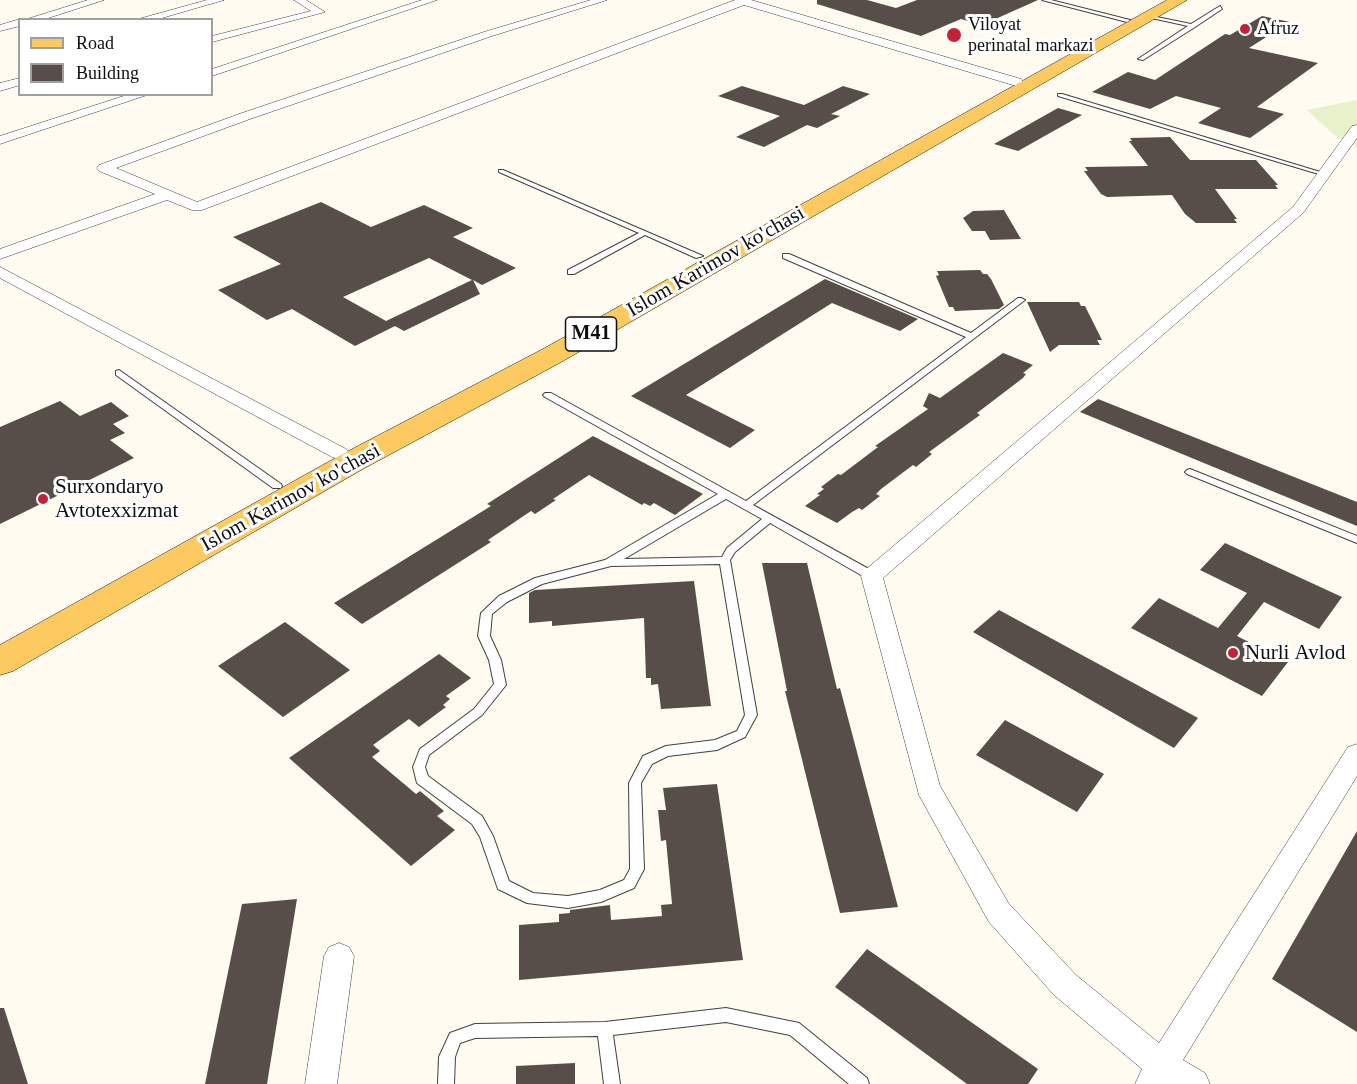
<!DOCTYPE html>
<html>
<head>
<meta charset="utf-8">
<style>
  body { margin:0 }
  #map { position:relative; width:1357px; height:1084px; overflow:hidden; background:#fffbf0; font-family:"Times New Roman",serif }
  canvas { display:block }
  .legend { position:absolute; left:18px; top:18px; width:195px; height:78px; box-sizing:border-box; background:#fff; border:2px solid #9f9f9f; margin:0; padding:8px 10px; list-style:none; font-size:18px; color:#0e0e0e }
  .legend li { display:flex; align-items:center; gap:12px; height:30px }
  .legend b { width:30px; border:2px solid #9f9f9f }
</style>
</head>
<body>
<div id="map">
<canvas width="1357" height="1084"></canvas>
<ul class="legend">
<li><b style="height:8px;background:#fdca62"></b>Road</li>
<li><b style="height:16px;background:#574e4a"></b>Building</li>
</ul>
</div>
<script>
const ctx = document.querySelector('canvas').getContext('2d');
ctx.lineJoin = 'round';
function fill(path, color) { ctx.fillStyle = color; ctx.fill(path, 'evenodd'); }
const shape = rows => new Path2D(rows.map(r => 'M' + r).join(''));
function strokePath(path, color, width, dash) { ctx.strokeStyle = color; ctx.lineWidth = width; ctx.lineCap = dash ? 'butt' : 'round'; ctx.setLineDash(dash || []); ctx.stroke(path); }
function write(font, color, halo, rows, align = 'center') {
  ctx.font = font + ' "Times New Roman",serif'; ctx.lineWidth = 6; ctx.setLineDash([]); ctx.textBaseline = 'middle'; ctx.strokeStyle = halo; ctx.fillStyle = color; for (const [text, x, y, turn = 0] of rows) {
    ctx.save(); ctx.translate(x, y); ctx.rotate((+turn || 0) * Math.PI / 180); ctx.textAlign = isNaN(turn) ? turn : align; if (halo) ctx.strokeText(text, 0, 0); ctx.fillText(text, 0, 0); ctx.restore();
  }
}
fill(shape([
  [1357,100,1357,147,1333,134,1307,110]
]), '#e7f2ca');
fill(shape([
  [817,0,867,0,896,8,917,0,1038,0,982,25,961,19,921,36,817,4],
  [1262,16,1290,22,1249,48,1318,63,1257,107,1284,114,1250,138,1198,123,1221,108,1176,96,1150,109,1092,92,1128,72,1155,80,1225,34,1230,35],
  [742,86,804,105,843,86,870,94,831,114,840,116,817,128,807,125,764,147,736,137,780,116,718,96],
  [1058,108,1082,115,1018,151,994,144],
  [1170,137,1190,160,1256,160,1278,185,1275,185,1278,189,1215,189,1237,219,1234,219,1237,223,1196,223,1185,214,1172,195,1107,197,1101,194,1084,171,1088,171,1085,167,1148,166,1129,141,1132,141,1130,138],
  [321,202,371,227,424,205,473,228,453,237,516,268,482,285,473,280,480,294,404,331,386,321,472,280,429,258,343,297,395,326,355,346,292,309,267,320,218,290,281,264,233,237],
  [1004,210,1021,239,990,240,985,231,972,231,963,218,973,211],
  [980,270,983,274,987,274,991,279,1004,305,999,309,955,311,953,307,949,307,936,276,939,275,937,271],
  [825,279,918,319,900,331,832,303,686,395,755,430,730,448,631,396],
  [1027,302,1079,302,1081,306,1085,306,1102,340,1097,340,1100,345,1059,345,1050,352],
  [1003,353,1033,365,1023,373,1026,374,1023,378,977,413,980,415,929,452,932,454,916,467,913,465,881,489,876,494,880,496,862,510,859,508,852,512,837,523,805,506,820,495,817,494,824,489,821,487,838,474,841,475,878,447,875,446,928,409,923,406,929,393,940,398],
  [1098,399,1357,502,1357,526,1080,412],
  [60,401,80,416,111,402,129,416,113,424,125,433,110,440,134,458,0,524,0,427],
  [593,436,703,494,675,515,654,503,650,506,644,503,642,505,589,475,553,499,556,500,535,514,531,511,488,540,491,542,362,624,334,603,491,506,487,504],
  [1225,543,1342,597,1319,629,1264,602,1237,636,1288,662,1262,696,1131,628,1159,598,1218,628,1247,593,1200,570],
  [762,563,807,563,837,689,840,688,898,907,840,913,785,691,787,691],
  [694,581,711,706,661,709,658,684,651,685,651,678,646,678,644,618,552,626,552,621,529,623,529,593,535,590],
  [999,610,1198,718,1174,748,973,632],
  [285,622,350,670,283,717,218,666],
  [439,654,471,678,446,696,450,699,443,705,446,707,419,727,409,719,373,745,380,751,372,757,416,794,420,791,444,811,437,816,455,830,411,866,289,758],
  [1005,720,1104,774,1077,812,976,755],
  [717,784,743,960,519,980,519,925,559,922,559,914,570,913,570,910,610,905,611,920,662,916,661,905,672,904,666,840,661,841,658,810,666,810,663,788],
  [1357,831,1357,1032,1272,979],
  [297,899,267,1084,205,1084,242,904],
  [867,949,1038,1069,1028,1084,967,1084,835,987],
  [0,1008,4,1008,28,1084,0,1084],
  [575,1063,575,1084,516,1084,516,1066]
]), '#574e4a');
const service = shape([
  [1042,0,1051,0,1130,20,1127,22,1042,0],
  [1220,6,1222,9,1195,27,1143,60,1138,59,1188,26,1147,17,1147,15,1191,24,1220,6],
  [1058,94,1062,94,1327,174,1322,175,1058,96,1058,94],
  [499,170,503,170,703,256,696,258,645,235,574,274,568,274,568,270,639,233,499,172,499,170],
  [783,254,789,254,971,333,1018,298,1021,298,1025,300,753,505,876,573,877,576,876,579,868,579,770,523,735,552,730,560,757,715,745,737,717,750,668,756,652,764,641,783,644,869,634,888,601,902,568,908,527,903,498,889,480,837,472,824,417,783,413,767,420,749,474,709,494,684,489,660,478,636,481,613,499,596,535,578,605,560,718,494,545,397,543,395,545,393,551,393,746,501,966,337,783,258,783,254],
  [726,499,762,519,727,548,722,557,624,559,726,499],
  [720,564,745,715,737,731,715,740,666,746,643,756,629,783,630,869,624,880,600,890,568,896,533,893,509,881,493,836,482,816,428,776,425,767,429,755,482,715,506,685,501,660,490,636,492,614,507,602,542,584,611,566,720,564],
  [119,370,281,484,282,486,281,488,273,488,116,375,116,371,119,370],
  [1190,469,1357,536,1357,543,1187,474,1185,472,1187,470,1190,469],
  [726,1008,799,1023,867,1078,869,1084,849,1084,790,1035,726,1022,613,1035,620,1084,604,1084,598,1036,475,1038,460,1043,455,1057,454,1084,438,1084,439,1057,450,1033,475,1024,605,1022,726,1008]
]);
const minor = shape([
  [88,0,104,0,42,20,24,20,88,0],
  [207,0,224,0,155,20,135,20,207,0],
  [294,0,306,0,325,12,212,42,212,36,311,11,294,0],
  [422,0,437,0,212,76,212,69,422,0],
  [591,0,607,0,492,36,250,119,116,168,197,202,735,0,751,0,1021,79,1023,82,1021,85,1013,85,744,5,202,210,192,210,167,200,0,259,0,249,155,194,99,171,97,168,99,165,242,113,484,32,591,0],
  [20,19,23,20,20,20,20,26,0,31,0,25,20,19],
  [20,78,20,85,0,91,0,83,20,78],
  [130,94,150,94,0,144,0,136,130,94],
  [1357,125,1357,138,1303,213,883,578,940,786,1009,904,1076,975,1159,1043,1348,747,1357,744,1357,776,1183,1060,1205,1073,1210,1084,1135,1084,1142,1069,1054,995,989,922,919,795,861,576,864,571,1293,207,1352,126,1357,125],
  [0,267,346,449,349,453,346,457,339,459,332,457,0,278,0,267],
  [339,943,349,947,354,956,337,1084,305,1084,324,956,329,947,339,943]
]);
const primary = shape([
  [1167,0,1187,0,563,361,361,470,13,671,0,675,0,645,339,456,543,349,1167,0]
]);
strokePath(service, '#414141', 2);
strokePath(minor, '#414141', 1);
strokePath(primary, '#1f1f1f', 1);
fill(service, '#fff');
fill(minor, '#fff');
fill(primary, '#fdca62');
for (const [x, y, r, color] of [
  [1245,29,6,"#c42137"],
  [954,35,8,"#c42137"],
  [43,499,6,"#c42137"],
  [1233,653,6,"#c42137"]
]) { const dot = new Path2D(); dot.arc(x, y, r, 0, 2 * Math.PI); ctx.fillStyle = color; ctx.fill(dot); strokePath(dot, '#fff', 2); }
write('18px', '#0e0e0e', '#fff', [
  ["Viloyat",968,25],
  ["perinatal markazi",968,46],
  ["Afruz",1257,29]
], 'left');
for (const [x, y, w] of [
  [591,334,51]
]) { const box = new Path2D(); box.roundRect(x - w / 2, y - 17, w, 34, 4.5); ctx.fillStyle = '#fff'; ctx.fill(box); strokePath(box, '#0e0e0e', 1.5); }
write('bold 20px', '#0e0e0e', null, [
  ["M41",591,334]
]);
write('21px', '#0e0e0e', '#fff', [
  ["Islom Karimov ko'chasi",716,262,-30],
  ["Islom Karimov ko'chasi",291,498,-29]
]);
write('21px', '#0e0e0e', '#fff', [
  ["Surxondaryo",55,487],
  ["Avtotexxizmat",55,511],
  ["Nurli Avlod",1245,653]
], 'left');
</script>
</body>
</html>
